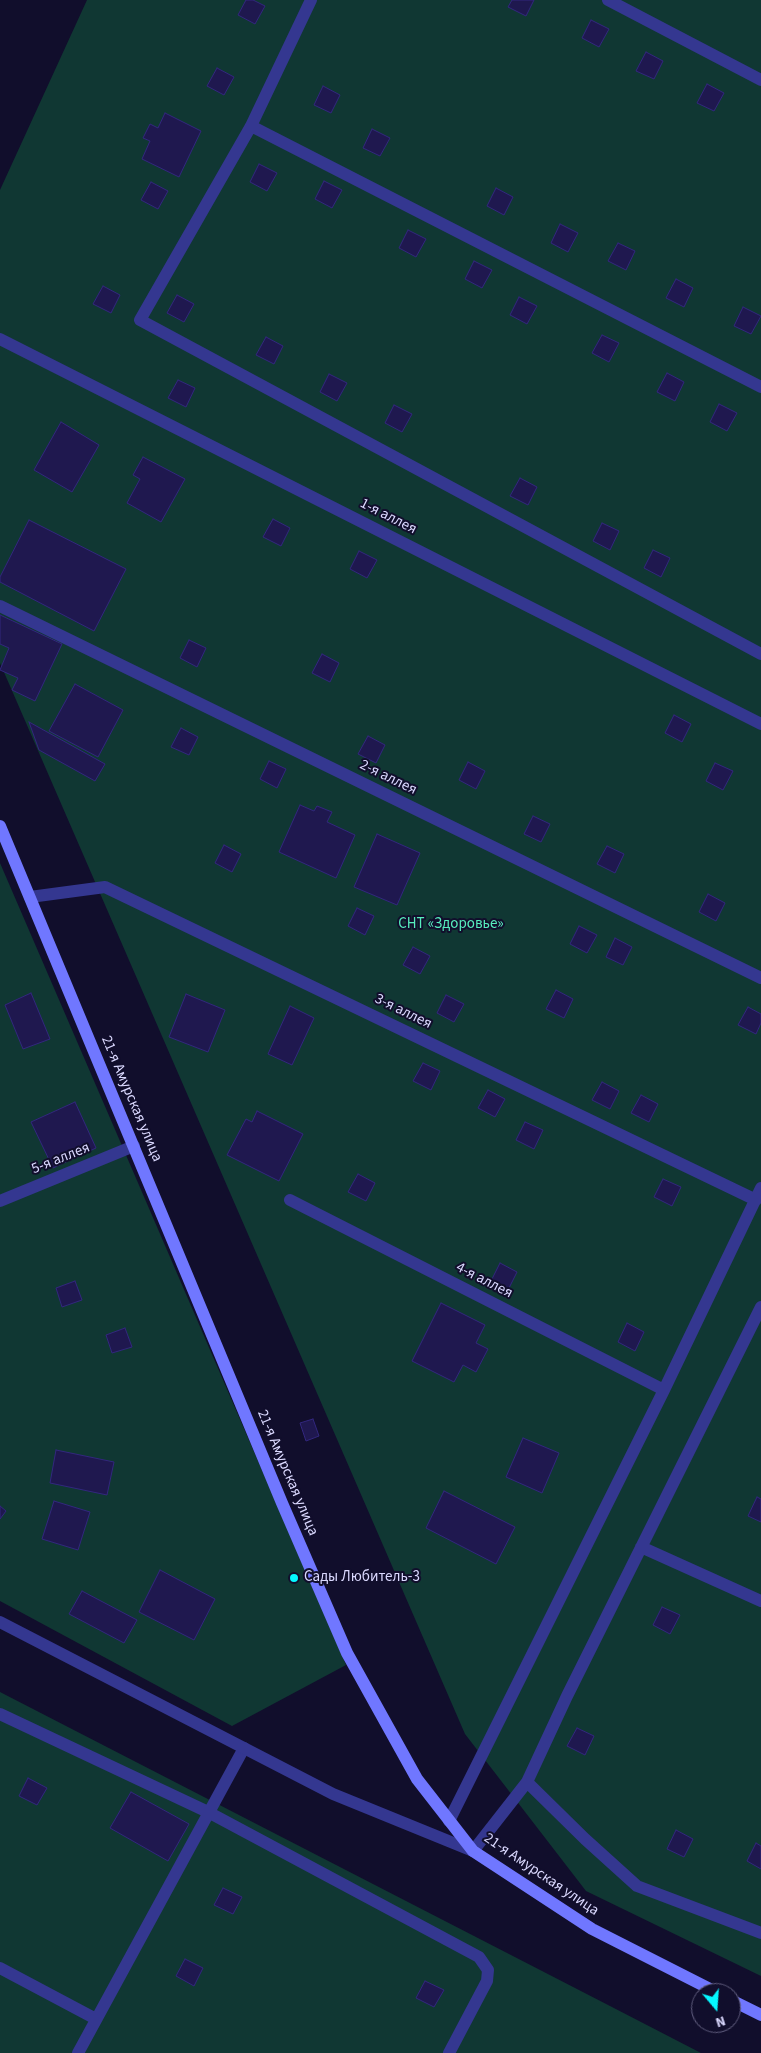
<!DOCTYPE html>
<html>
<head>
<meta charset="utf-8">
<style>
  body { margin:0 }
  #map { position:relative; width:761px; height:2053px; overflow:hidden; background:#110e2c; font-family:"Source Sans 3",sans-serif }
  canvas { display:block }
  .north { position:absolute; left:691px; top:1983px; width:50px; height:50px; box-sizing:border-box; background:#110e2c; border:1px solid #625f80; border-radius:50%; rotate:162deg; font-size:14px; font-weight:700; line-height:20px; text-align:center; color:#dbd9ff }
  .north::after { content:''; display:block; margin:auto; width:18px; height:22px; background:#05f8ff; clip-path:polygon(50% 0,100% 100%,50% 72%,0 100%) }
</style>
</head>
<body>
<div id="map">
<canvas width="761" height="2053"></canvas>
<div class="north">N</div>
</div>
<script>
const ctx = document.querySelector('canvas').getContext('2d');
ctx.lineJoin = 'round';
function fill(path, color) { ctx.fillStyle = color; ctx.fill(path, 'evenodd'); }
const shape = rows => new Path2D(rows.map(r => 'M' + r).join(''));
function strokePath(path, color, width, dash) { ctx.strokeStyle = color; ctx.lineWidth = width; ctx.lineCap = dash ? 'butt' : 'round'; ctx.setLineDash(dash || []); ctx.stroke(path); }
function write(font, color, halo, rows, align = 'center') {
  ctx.font = font + ' "Source Sans 3",sans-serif'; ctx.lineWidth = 4; ctx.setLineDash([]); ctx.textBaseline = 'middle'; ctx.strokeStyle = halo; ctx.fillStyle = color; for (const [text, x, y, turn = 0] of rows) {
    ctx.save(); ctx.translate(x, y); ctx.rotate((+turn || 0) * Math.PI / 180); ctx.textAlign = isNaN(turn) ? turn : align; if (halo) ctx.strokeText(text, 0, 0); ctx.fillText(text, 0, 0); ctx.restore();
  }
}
fill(shape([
  [87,0,761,0,761,1976,586,1891,465,1734,0,663,0,190],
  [0,863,346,1665,232,1726,0,1601],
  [0,1692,610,2006,701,2053,0,2053]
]), '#103733');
const building = shape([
  [246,0,253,0,265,6,255,24,238,15,246,0],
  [512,0,534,0,526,16,508,7,512,0],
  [591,20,609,29,599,47,582,38,591,20],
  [646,52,663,61,654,79,636,71,646,52],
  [217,68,234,77,224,95,207,86,217,68],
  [707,84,724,93,714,111,697,103,707,84],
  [323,86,340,95,331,113,314,105,323,86],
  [165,113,201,131,179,177,142,159,150,141,143,138,150,124,158,128,165,113],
  [372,129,390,138,380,156,363,148,372,129],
  [259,164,277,173,267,191,250,182,259,164],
  [324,181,342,190,332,208,315,199,324,181],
  [151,182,168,191,158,209,141,200,151,182],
  [496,188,513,197,504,215,487,206,496,188],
  [560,224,578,233,568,252,551,243,560,224],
  [408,230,426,239,416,257,399,248,408,230],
  [618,243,635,251,626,270,608,261,618,243],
  [474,261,492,270,482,288,465,279,474,261],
  [676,279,693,288,684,307,666,298,676,279],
  [103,286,120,295,111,313,93,304,103,286],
  [177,295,194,304,184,322,167,313,177,295],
  [519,297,537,306,527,324,510,315,519,297],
  [743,307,761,316,751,334,734,326,743,307],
  [602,335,619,343,609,362,592,353,602,335],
  [266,337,283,346,274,364,256,355,266,337],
  [667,373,684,382,675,401,657,392,667,373],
  [329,374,347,383,337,401,320,392,329,374],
  [178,380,195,388,186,407,168,398,178,380],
  [719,404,737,413,727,431,710,422,719,404],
  [394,405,412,414,402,432,385,423,394,405],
  [61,422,99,445,72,492,34,470,61,422],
  [143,457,185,479,161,522,127,503,140,479,133,475,143,457],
  [520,478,537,487,528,505,510,496,520,478],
  [273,519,290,528,281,546,263,537,273,519],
  [29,520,126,569,94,631,0,582,0,577,29,520],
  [602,523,619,531,610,550,593,541,602,523],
  [653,550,670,558,661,577,644,568,653,550],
  [359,551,377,560,367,578,350,569,359,551],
  [0,615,62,644,35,701,12,690,18,678,0,670,9,648,0,644,0,615],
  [189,640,206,648,197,667,180,658,189,640],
  [322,654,339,663,330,682,312,673,322,654],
  [75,684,123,710,98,757,49,731,75,684],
  [674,715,691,724,682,742,665,733,674,715],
  [29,722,105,764,95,781,39,750,29,722],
  [181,728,198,737,189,755,171,747,181,728],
  [368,736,385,745,376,763,358,754,368,736],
  [269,761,286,769,277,788,260,779,269,761],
  [468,762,485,771,476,789,459,780,468,762],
  [715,763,733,771,723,790,706,781,715,763],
  [300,805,314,811,317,806,332,812,327,822,355,835,336,878,279,852,300,805],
  [533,816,550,824,541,842,524,834,533,816],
  [377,834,420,853,397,905,354,887,377,834],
  [224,845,241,854,232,872,215,863,224,845],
  [607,846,624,854,615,873,597,864,607,846],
  [708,894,725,903,716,921,699,912,708,894],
  [357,908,374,916,365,935,348,926,357,908],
  [579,926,597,935,587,953,570,944,579,926],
  [615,938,632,947,623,965,606,957,615,938],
  [413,947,430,956,420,974,403,965,413,947],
  [556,990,573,999,564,1018,546,1009,556,990],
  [31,993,50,1039,23,1049,5,1005,31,993],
  [186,994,225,1010,208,1052,169,1037,186,994],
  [446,995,464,1004,454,1022,437,1013,446,995],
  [290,1006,314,1018,292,1065,268,1054,290,1006],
  [748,1007,761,1014,761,1023,756,1034,738,1025,748,1007],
  [423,1063,440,1071,431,1090,413,1081,423,1063],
  [602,1082,619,1091,610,1109,592,1100,602,1082],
  [488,1090,505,1099,495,1117,478,1108,488,1090],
  [641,1095,658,1104,649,1122,631,1113,641,1095],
  [75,1102,96,1148,53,1168,31,1122,75,1102],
  [257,1111,303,1134,279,1181,227,1155,246,1119,252,1122,257,1111],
  [525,1122,543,1130,534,1149,516,1140,525,1122],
  [358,1174,375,1183,366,1201,348,1192,358,1174],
  [663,1179,681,1187,672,1206,654,1197,663,1179],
  [500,1263,517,1272,508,1290,491,1281,500,1263],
  [75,1281,82,1300,62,1307,56,1288,75,1281],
  [441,1303,485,1325,476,1343,488,1349,476,1372,463,1365,454,1382,412,1361,441,1303],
  [627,1323,644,1332,635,1351,618,1342,627,1323],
  [125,1328,132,1347,112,1353,106,1335,125,1328],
  [313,1419,319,1436,306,1441,300,1423,313,1419],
  [523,1438,559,1453,542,1493,506,1477,523,1438],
  [56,1450,114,1462,107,1495,50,1483,56,1450],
  [444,1491,515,1527,496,1564,426,1528,444,1491],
  [757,1497,761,1499,761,1522,748,1516,757,1497],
  [54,1501,90,1512,78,1550,42,1539,54,1501],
  [0,1506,6,1511,0,1519,0,1506],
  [160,1570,215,1599,194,1640,139,1612,160,1570],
  [82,1591,137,1620,124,1643,69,1614,82,1591],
  [662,1607,680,1615,670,1634,653,1625,662,1607],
  [577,1728,594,1736,585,1755,567,1746,577,1728],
  [28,1778,47,1788,37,1805,19,1796,28,1778],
  [131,1792,189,1824,168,1861,110,1828,131,1792],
  [676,1830,693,1839,684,1857,667,1849,676,1830],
  [756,1843,761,1846,761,1869,747,1861,756,1843],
  [223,1888,242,1897,233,1914,214,1905,223,1888],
  [185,1959,203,1968,194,1986,176,1976,185,1959],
  [425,1981,444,1990,434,2007,416,1998,425,1981]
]);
fill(building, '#1f184f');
strokePath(building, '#32277e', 1);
strokePath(shape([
  [311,0,251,126,140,320,761,654],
  [608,0,761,80],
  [251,126,761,387],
  [641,1547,761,1601],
  [0,1714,208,1812,479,1957,488,1970,487,1981,449,2053],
  [527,1782,585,1839,637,1886,761,1933],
  [473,1851,527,1782,567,1696,761,1307],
  [0,1968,96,2019],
  [78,2053,244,1748]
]), '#343790', 12);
strokePath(shape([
  [0,339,761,724],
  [0,606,761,978],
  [30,897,105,887,756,1200],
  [290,1200,664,1390],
  [0,1201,134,1146],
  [0,1622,333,1794,473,1851],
  [449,1821,664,1390,761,1188]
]), '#343790', 12);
strokePath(shape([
  [0,826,282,1503,347,1653,417,1779,473,1851,592,1929,718,1993],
  [731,2000,761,2015]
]), '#7077ff', 12);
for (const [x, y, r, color] of [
  [294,1578,5,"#05f8ff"]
]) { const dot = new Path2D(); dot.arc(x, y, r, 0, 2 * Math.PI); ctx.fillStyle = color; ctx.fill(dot); strokePath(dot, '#110e2c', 2); }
write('15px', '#dbd9ff', '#110e2c', [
  ["1-я аллея",388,517,27],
  ["2-я аллея",388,778,26],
  ["3-я аллея",403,1012,26],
  ["21-я Амурская улица",131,1099,67],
  ["5-я аллея",61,1159,-22],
  ["4-я аллея",484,1281,27],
  ["21-я Амурская улица",287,1473,67],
  ["21-я Амурская улица",541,1875,34]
]);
write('15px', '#57edbd', '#110e2c', [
  ["СНТ «Здоровье»",451,925]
]);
write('15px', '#dbd9ff', '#110e2c', [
  ["Сады Любитель-3",304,1578]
], 'left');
</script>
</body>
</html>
